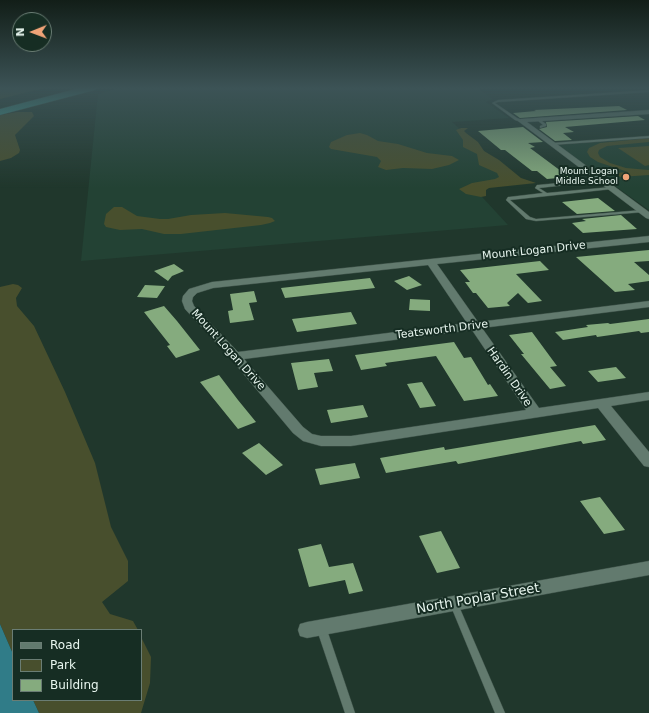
<!DOCTYPE html>
<html>
<head>
<meta charset="utf-8">
<style>
  body { margin:0 }
  #map { position:relative; width:649px; height:713px; overflow:hidden; background:#20372c; font-family:"DejaVu Sans",sans-serif }
  canvas { display:block }
  .legend { position:absolute; left:12px; top:629px; width:130px; height:72px; box-sizing:border-box; background:#162d23; border:1px solid #6a7d74; margin:0; padding:5px 7px; list-style:none; font-size:12px; color:#e7f5ee }
  .legend li { display:flex; align-items:center; gap:8px; height:20px }
  .legend b { width:20px; border:1px solid #6a7d74 }
  .north { position:absolute; left:12px; top:12px; width:40px; height:40px; box-sizing:border-box; background:#162d23; border:1px solid #6a7d74; border-radius:50%; rotate:269deg; font-size:11px; font-weight:700; line-height:16px; text-align:center; color:#e7f5ee }
  .north::after { content:''; display:block; margin:auto; width:14px; height:18px; background:#efa377; clip-path:polygon(50% 0,100% 100%,50% 72%,0 100%) }
</style>
</head>
<body>
<div id="map">
<canvas width="649" height="713"></canvas>
<ul class="legend">
<li><b style="height:5px;background:#627a6e"></b>Road</li>
<li><b style="height:11px;background:#484f2d"></b>Park</li>
<li><b style="height:11px;background:#85ab7e"></b>Building</li>
</ul>
<div class="north">N</div>
</div>
<script>
const ctx = document.querySelector('canvas').getContext('2d');
ctx.lineJoin = 'round';
function fill(path, color) { ctx.fillStyle = color; ctx.fill(path, 'evenodd'); }
const shape = rows => new Path2D(rows.map(r => 'M' + r).join(''));
function strokePath(path, color, width, dash) { ctx.strokeStyle = color; ctx.lineWidth = width; ctx.lineCap = dash ? 'butt' : 'round'; ctx.setLineDash(dash || []); ctx.stroke(path); }
function write(font, color, halo, rows, align = 'center') {
  ctx.font = font + ' "DejaVu Sans",sans-serif'; ctx.lineWidth = 4; ctx.setLineDash([]); ctx.textBaseline = 'middle'; ctx.strokeStyle = halo; ctx.fillStyle = color; for (const [text, x, y, turn = 0] of rows) {
    ctx.save(); ctx.translate(x, y); ctx.rotate((+turn || 0) * Math.PI / 180); ctx.textAlign = isNaN(turn) ? turn : align; if (halo) ctx.strokeText(text, 0, 0); ctx.fillText(text, 0, 0); ctx.restore();
  }
}
fill(shape([
  [118,88,478,88,493,99,486,102,509,118,452,122,518,181,472,186,508,225,81,261,98,94],
  [649,138,649,210,557,145]
]), '#234234');
fill(shape([
  [0,88,45,88,0,99],
  [17,112,32,112,34,116,15,135,20,150,19,153,11,158,0,161,0,115],
  [461,128,468,128,464,131,466,133,478,142,484,151,499,160,521,178,536,183,489,188,486,190,486,196,481,197,466,194,459,189,472,183,495,179,499,177,497,173,479,165,477,154,463,147,463,140,456,130],
  [360,133,367,135,378,141,398,144,427,153,452,156,459,160,449,165,432,169,403,168,386,170,378,167,381,161,377,157,331,149,329,147,331,142,347,135],
  [649,138,649,142,607,146,599,150,598,153,600,157,610,163,626,168,649,170,649,175,620,177,615,173,628,172,598,162,590,157,587,152,589,148,600,143],
  [649,146,649,165,645,166,618,148],
  [114,207,122,207,137,216,160,219,168,219,191,215,225,213,268,217,272,218,275,221,270,223,261,225,181,234,164,234,142,229,120,230,106,227,104,224,106,214],
  [13,284,18,285,22,288,16,298,17,306,34,326,65,392,95,463,111,527,128,561,128,581,102,602,110,614,133,621,138,630,13,630,13,654,0,624,0,287],
  [141,637,151,657,150,683,141,713,39,713,33,700,141,700]
]), '#484f2d');
fill(shape([
  [0,624,13,654,13,700,33,700,39,713,0,713]
]), '#307c88');
fill(shape([
  [619,106,627,110,520,118,513,113,536,111,534,110],
  [638,116,645,120,565,127,574,132,563,133,572,140,555,141,539,129,547,127,546,122],
  [523,127,543,142,528,143,535,147,530,148,569,177,547,179,537,171,532,171,505,150,501,150,478,131],
  [598,198,615,211,577,214,562,202],
  [621,215,637,229,583,233,572,223,586,221,582,219],
  [649,250,649,261,634,262,649,275,649,281,628,284,635,290,615,292,576,257],
  [540,261,549,270,516,274,542,301,528,303,518,293,507,303,510,306,488,308,476,293,473,293,465,282,470,282,460,270],
  [174,264,184,271,172,276,168,281,154,271],
  [409,276,422,285,407,290,394,281],
  [370,278,375,288,285,298,281,288],
  [145,285,165,286,157,298,137,297],
  [254,291,257,302,249,303,254,320,230,323,228,311,233,310,230,294],
  [410,299,430,300,430,311,409,310],
  [164,306,177,321,200,350,176,358,167,346,170,345,144,312],
  [351,312,357,324,297,332,292,319],
  [649,319,649,332,641,333,639,331,597,337,596,335,563,340,555,332,588,327,586,325,608,323,610,324],
  [532,332,557,366,550,367,566,386,550,389,521,354,524,354,509,335],
  [454,342,464,358,471,357,488,385,490,384,498,396,464,401,436,356,385,363,387,366,361,370,355,355],
  [329,359,333,371,314,373,318,387,298,390,291,363],
  [616,367,626,378,598,382,588,371],
  [219,375,238,400,256,422,238,429,200,382],
  [422,382,436,406,420,408,407,384],
  [363,405,368,417,331,423,327,410],
  [595,425,606,440,583,444,581,441,458,464,456,461,386,473,380,458,444,447,445,450],
  [259,443,283,465,266,475,242,453],
  [355,463,360,478,320,485,315,469],
  [600,497,625,530,604,534,580,501],
  [441,531,460,568,437,573,419,536],
  [321,544,329,567,353,563,363,591,349,594,345,580,309,587,298,549]
]), '#85ab7e');
const lane = shape([
  [649,90,649,92,498,102,495,103,517,118,522,120,523,121,521,122,515,120,492,103,498,100,649,90],
  [539,119,546,124,546,126,540,128,540,126,543,125,537,120,539,119],
  [649,136,649,138,552,145,550,144,552,143,649,136],
  [601,179,602,179,602,181,539,188,547,193,611,187,613,188,612,189,510,200,530,217,536,219,642,210,644,211,644,212,536,221,526,219,506,200,508,197,509,197,543,193,535,188,537,185,538,185,601,179],
  [454,600,457,601,458,604,505,713,495,713,450,604,451,601,454,600],
  [321,623,324,624,326,627,355,713,345,713,316,627,318,624,321,623]
]);
const street = shape([
  [649,110,649,114,527,122,649,212,649,219,646,218,518,121,521,119,649,110],
  [649,236,649,242,437,264,478,322,649,301,649,307,482,328,539,408,649,392,649,400,611,406,649,452,649,467,644,466,598,408,351,446,321,446,303,441,293,433,231,359,185,309,182,301,183,296,189,289,212,282,649,236],
  [428,265,467,323,238,352,194,306,192,301,193,297,197,293,213,288,428,265],
  [472,330,526,410,351,436,321,436,312,434,303,427,244,359,472,330],
  [649,561,649,575,307,638,300,636,298,630,300,624,307,622,649,561]
]);
const highway = shape([
  [79,88,97,88,95,90,0,115,0,109,79,88]
]);
strokePath(lane, '#3e5249', 1);
strokePath(street, '#3e5249', 1);
strokePath(highway, '#3e5249', 1);
fill(lane, '#627a6e');
fill(street, '#627a6e');
fill(highway, '#3fa39a');
const sky = ctx.createLinearGradient(0, 0, 0, 188);
sky.addColorStop(0, '#121e18');
sky.addColorStop(0.47, '#3c5356');
sky.addColorStop(1, '#3c535600');
ctx.fillStyle = sky;
ctx.fillRect(0, 0, 649, 188);
for (const [x, y, r, color] of [
  [626,177,4,"#efa377"]
]) { const dot = new Path2D(); dot.arc(x, y, r, 0, 2 * Math.PI); ctx.fillStyle = color; ctx.fill(dot); strokePath(dot, '#162d23', 1.5); }
write('9px', '#e7f5ee', '#162d23', [
  ["Mount Logan",618,172],
  ["Middle School",618,182]
], 'right');
write('11px', '#e7f5ee', '#162d23', [
  ["Mount Logan Drive",534,251,-6],
  ["Teatsworth Drive",442,330,-7],
  ["Mount Logan Drive",228,350,48],
  ["Hardin Drive",509,377,55]
]);
write('13px', '#e7f5ee', '#162d23', [
  ["North Poplar Street",478,599,-10]
]);
</script>
</body>
</html>
